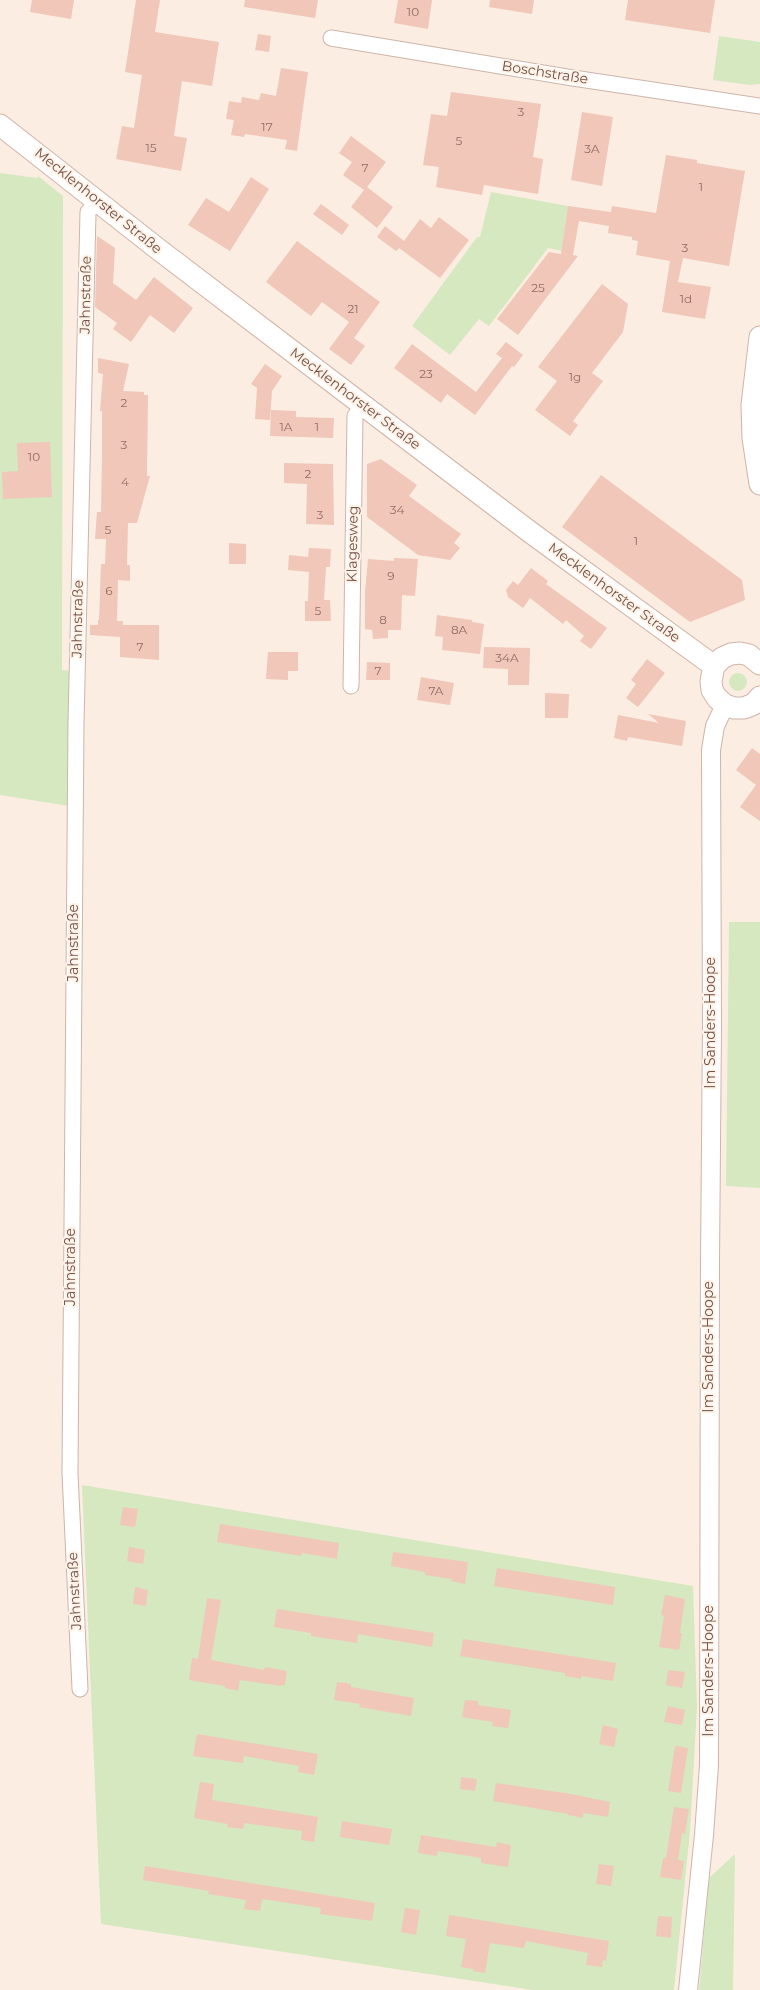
<!DOCTYPE html>
<html>
<head>
<meta charset="utf-8">
<style>
  body { margin:0 }
  canvas { display:block; background:#fbede1 }
</style>
</head>
<body>
<canvas width="760" height="1990"></canvas>
<script>
const ctx = document.querySelector('canvas').getContext('2d');
ctx.lineJoin = 'round';
function fill(path, color) { ctx.fillStyle = color; ctx.fill(path, 'evenodd'); }
const shape = rows => new Path2D(rows.map(r => 'M' + r).join(''));
function strokePath(path, color, width, dash) { ctx.strokeStyle = color; ctx.lineWidth = width; ctx.lineCap = dash ? 'butt' : 'round'; ctx.setLineDash(dash || []); ctx.stroke(path); }
function write(font, color, halo, rows, align = 'center') {
  ctx.font = font + ' Montserrat,sans-serif'; ctx.lineWidth = 4; ctx.setLineDash([]); ctx.textBaseline = 'middle'; ctx.strokeStyle = halo; ctx.fillStyle = color; for (const [text, x, y, turn = 0] of rows) {
    ctx.save(); ctx.translate(x, y); ctx.rotate((+turn || 0) * Math.PI / 180); ctx.textAlign = isNaN(turn) ? turn : align; if (halo) ctx.strokeText(text, 0, 0); ctx.fillText(text, 0, 0); ctx.restore();
  }
}
fill(shape([
  [719,36,760,42,760,84,750,85,713,80],
  [0,173,37,178,38,176,63,196,62,670,69,671,69,806,0,795],
  [491,192,568,206,562,251,548,248,489,326,479,319,450,355,412,326,477,237,480,237],
  '729 682a9 9 0 1 1 18 0a9 9 0 1 1-18 0Z',
  [729,922,760,922,760,1188,726,1186],
  [82,1485,693,1586,697,1707,690,1831,674,1990,533,1990,101,1924],
  [735,1854,733,1990,699,1990,709,1878]
]), '#d6e8c0');
fill(shape([
  [32,0,74,0,71,19,30,12],
  [136,0,160,0,155,32,219,42,212,86,182,81,174,136,187,138,181,171,116,159,122,126,134,128,142,75,125,72],
  [245,0,318,0,315,18,244,7],
  [398,0,432,0,428,29,394,23],
  [490,0,534,0,532,14,489,7],
  [628,0,715,0,710,33,625,20],
  [258,34,271,36,269,52,255,50],
  [281,68,308,72,297,151,285,149,287,140,245,134,244,137,231,135,234,120,226,119,229,101,241,103,242,97,259,100,261,93,276,96],
  [451,92,541,104,533,157,543,159,538,194,484,185,482,195,436,187,439,167,423,165,431,114,447,116],
  [582,112,613,117,602,186,571,180],
  [351,136,386,162,367,187,393,207,377,228,351,207,364,190,343,175,352,162,339,153],
  [666,155,697,160,697,163,745,171,729,266,683,258,678,282,711,287,705,319,662,312,670,261,636,255,638,241,632,240,632,237,608,233,609,226,579,221,573,255,578,256,518,335,497,319,549,252,561,254,568,206,611,212,612,206,656,213],
  [251,177,269,189,230,251,188,225,206,198,229,212],
  [321,204,349,225,342,235,313,214],
  [439,217,469,240,440,278,399,248,396,251,377,237,385,226,404,241,420,219,431,228],
  [97,236,115,248,113,283,136,300,154,277,193,308,174,333,150,315,131,342,113,329,117,323,95,307],
  [297,241,380,302,354,338,365,346,351,365,329,349,349,322,322,302,311,316,266,282],
  [602,284,628,304,623,332,592,373,603,381,573,421,578,425,570,436,535,410,557,381,538,367],
  [506,342,523,355,514,367,512,366,475,415,447,394,441,403,394,368,412,344,476,392,502,358,496,354],
  [98,358,129,364,123,391,144,392,144,395,148,395,147,476,150,476,137,523,128,523,127,565,130,565,130,581,118,580,117,621,123,621,123,625,159,625,159,660,120,657,120,637,90,635,90,625,98,625,98,620,99,620,101,564,105,564,106,539,95,539,97,512,101,512,102,457,102,411,100,411,103,374,98,373],
  [265,364,282,376,272,391,270,420,255,419,257,388,251,384],
  [271,410,296,411,296,417,334,418,333,438,270,436],
  [50,442,52,497,3,499,2,472,18,471,17,443],
  [381,459,417,485,409,496,461,534,454,543,460,548,450,560,418,555,367,517,367,464],
  [284,463,333,464,334,525,306,524,307,484,284,483],
  [601,475,742,580,745,600,690,622,562,527],
  [229,543,246,544,246,564,229,564],
  [309,548,331,549,330,567,326,567,324,600,330,600,331,621,305,621,305,601,308,601,309,572,288,570,289,555,308,557],
  [394,558,418,559,415,596,402,595,401,630,388,630,388,638,373,639,372,630,365,629,365,592,368,559,394,561],
  [531,568,548,581,546,584,607,628,591,649,580,641,584,636,566,620,563,624,530,598,523,608,508,597,506,590,513,581,518,585],
  [437,615,472,620,472,622,484,624,480,654,442,650,443,637,435,636],
  [484,647,530,648,529,685,508,685,508,669,483,668],
  [268,652,298,652,298,671,288,671,288,680,266,679],
  [647,659,665,673,638,707,626,698,636,684,631,680],
  [367,662,390,663,390,680,366,680],
  [421,677,454,683,450,705,417,700],
  [545,693,569,694,568,718,545,718],
  [648,714,686,721,682,746,628,737,627,741,614,738,618,715,659,723],
  [752,748,760,754,760,821,740,807,756,785,736,770],
  [123,1507,138,1509,135,1527,120,1525],
  [220,1524,339,1543,337,1559,302,1553,301,1556,217,1542],
  [129,1547,145,1550,143,1564,127,1561],
  [393,1552,468,1562,465,1584,451,1581,452,1579,425,1575,425,1572,391,1566],
  [497,1568,615,1587,613,1605,494,1586],
  [135,1587,148,1590,146,1606,133,1604],
  [665,1595,685,1599,680,1633,682,1633,679,1650,659,1647,664,1616,661,1615],
  [207,1598,221,1600,211,1660,264,1670,265,1667,287,1671,285,1685,281,1685,281,1686,240,1680,238,1691,225,1688,225,1686,189,1680,192,1658,198,1659],
  [277,1609,434,1633,432,1647,358,1634,357,1643,311,1636,311,1633,274,1627],
  [463,1639,616,1663,613,1681,581,1676,581,1679,565,1676,565,1673,460,1656],
  [668,1670,685,1672,682,1688,666,1685],
  [337,1682,351,1684,351,1687,414,1698,411,1716,359,1707,360,1704,334,1700],
  [465,1700,478,1701,478,1705,511,1710,508,1728,492,1726,493,1722,462,1717],
  [668,1706,685,1710,682,1725,664,1722],
  [603,1725,618,1729,614,1747,599,1744],
  [197,1734,318,1754,314,1775,298,1772,299,1766,244,1756,243,1763,193,1756],
  [675,1746,688,1748,681,1793,668,1791],
  [461,1777,477,1779,475,1791,460,1789],
  [200,1782,214,1784,212,1800,318,1817,314,1842,301,1840,302,1831,244,1823,243,1829,227,1827,228,1824,194,1818],
  [496,1783,571,1794,610,1802,608,1817,583,1813,583,1818,568,1815,568,1814,493,1801],
  [674,1807,689,1809,685,1834,682,1833,678,1860,684,1861,681,1880,660,1877,663,1858,666,1858],
  [342,1821,392,1829,389,1845,340,1837],
  [421,1835,496,1847,497,1842,511,1845,508,1867,481,1863,481,1858,438,1851,437,1856,418,1853],
  [599,1864,614,1866,611,1886,596,1884],
  [145,1866,375,1903,372,1921,320,1914,321,1908,262,1899,260,1911,244,1909,246,1900,208,1894,209,1891,143,1880],
  [405,1908,420,1910,416,1935,401,1932],
  [449,1915,609,1941,606,1961,603,1960,602,1967,586,1965,588,1953,526,1941,524,1948,490,1943,485,1973,473,1971,473,1969,461,1967,466,1939,446,1936],
  [658,1916,672,1917,671,1938,656,1936]
]), '#f0c7b9');
const minor = shape([
  [331,38,573,78,760,106],
  [351,686,355,416,363,405],
  [80,1689,70,1473,76,723,88,212,97,201]
]);
const tertiary = shape([
  [688,1990,704,1835,709,1765,710,1262,712,1026,711,750,715,726,725,705]
]);
const secondary = shape([
  [0,125,158,249,343,390,530,532,714,666],
  [760,337,752,405,753,438,760,484],
  [760,664,749,655,740,653,731,654,722,658,714,666,711,681,712,690,717,698,725,705,734,708,744,708,754,704,760,697]
]);
strokePath(minor, '#ceb5ab', 17);
strokePath(tertiary, '#ceb5ab', 20);
strokePath(secondary, '#d1b4a8', 23);
strokePath(minor, '#fff', 15);
strokePath(tertiary, '#fff', 18);
strokePath(secondary, '#fff', 21);
write('12px', '#916e65', null, [
  ["10",413,12],
  ["3",521,112],
  ["17",267,127],
  ["5",459,141],
  ["15",151,148],
  ["3A",592,149],
  ["7",365,168],
  ["1",701,187],
  ["3",685,248],
  ["25",538,288],
  ["1d",686,299],
  ["21",353,309],
  ["23",426,374],
  ["1g",575,377],
  ["2",124,403],
  ["1A",286,427],
  ["1",317,427],
  ["3",124,445],
  ["10",34,457],
  ["2",308,474],
  ["4",125,482],
  ["34",397,510],
  ["3",320,515],
  ["5",108,530],
  ["1",636,541],
  ["9",391,576],
  ["6",109,591],
  ["5",318,611],
  ["8",383,620],
  ["8A",459,630],
  ["7",140,647],
  ["34A",507,658],
  ["7",378,671],
  ["7A",436,691]
]);
write('14px', '#715149', '#fff2e6', [
  ["Boschstraße",545,73,9],
  ["Mecklenhorster Straße",98,201,39],
  ["Jahnstraße",86,295,-89],
  ["Mecklenhorster Straße",355,399,37],
  ["Klagesweg",353,544,-89],
  ["Mecklenhorster Straße",614,593,36],
  ["Jahnstraße",78,619,-89],
  ["Jahnstraße",74,943,-90],
  ["Im Sanders-Hoope",711,1023,-90],
  ["Jahnstraße",71,1267,-90],
  ["Im Sanders-Hoope",709,1347,-90],
  ["Jahnstraße",75,1591,-93],
  ["Im Sanders-Hoope",709,1671,-90]
]);
</script>
</body>
</html>
